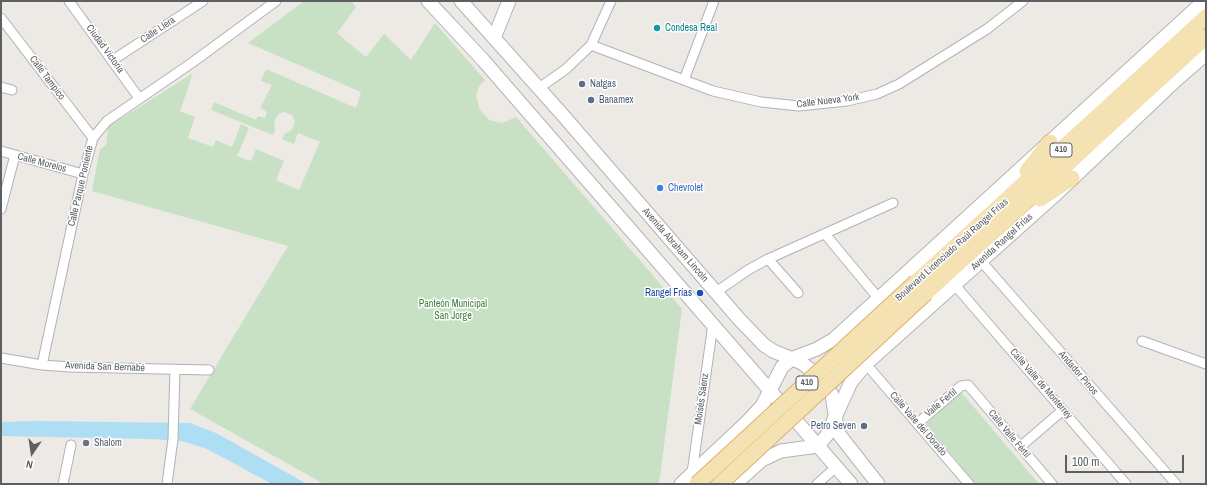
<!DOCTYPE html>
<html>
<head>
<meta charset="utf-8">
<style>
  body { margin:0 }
  #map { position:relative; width:1207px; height:485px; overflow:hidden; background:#edeae5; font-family:"Archivo Narrow",sans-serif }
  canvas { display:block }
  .frame { position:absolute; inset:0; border:2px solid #5c6063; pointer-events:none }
  .north { position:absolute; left:12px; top:433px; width:40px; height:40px; -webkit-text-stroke:3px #fff; paint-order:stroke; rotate:193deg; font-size:11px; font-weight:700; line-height:16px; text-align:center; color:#5c6063 }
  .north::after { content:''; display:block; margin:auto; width:14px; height:18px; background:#5c6063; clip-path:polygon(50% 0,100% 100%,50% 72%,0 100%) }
  .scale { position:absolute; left:1065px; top:455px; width:119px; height:18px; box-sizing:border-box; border:2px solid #5c6063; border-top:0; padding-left:5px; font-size:12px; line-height:14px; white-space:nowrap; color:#5c6063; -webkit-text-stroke:3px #fff; paint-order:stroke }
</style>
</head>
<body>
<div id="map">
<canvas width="1207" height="485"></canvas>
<div class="frame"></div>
<div class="north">N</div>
<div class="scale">100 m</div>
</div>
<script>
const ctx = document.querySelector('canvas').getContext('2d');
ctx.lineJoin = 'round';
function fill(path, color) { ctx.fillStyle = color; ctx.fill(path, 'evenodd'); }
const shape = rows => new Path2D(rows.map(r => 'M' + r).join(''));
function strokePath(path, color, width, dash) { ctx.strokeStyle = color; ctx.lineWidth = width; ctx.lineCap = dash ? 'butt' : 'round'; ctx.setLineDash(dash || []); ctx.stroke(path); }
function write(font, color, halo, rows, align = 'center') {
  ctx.font = font + ' "Archivo Narrow",sans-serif'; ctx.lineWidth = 3; ctx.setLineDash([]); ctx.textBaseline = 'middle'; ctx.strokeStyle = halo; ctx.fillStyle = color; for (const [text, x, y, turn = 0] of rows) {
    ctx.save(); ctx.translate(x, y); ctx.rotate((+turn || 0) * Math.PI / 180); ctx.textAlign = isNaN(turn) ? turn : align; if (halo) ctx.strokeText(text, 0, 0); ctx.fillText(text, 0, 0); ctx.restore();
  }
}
fill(shape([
  [304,1,351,1,356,7,337,33,366,57,384,34,411,60,435,23,485,80,479,86,476,96,480,110,489,120,502,123,516,117,682,309,659,484,324,484,190,409,288,246,92,191,100,149,106,145,108,127,193,73,180,111,195,117,188,138,213,147,216,140,232,147,241,124,249,128,237,156,251,161,256,149,284,161,276,180,299,190,320,142,298,133,294,144,282,139,285,133,291,131,295,122,292,115,284,112,278,114,274,123,275,130,273,135,211,110,214,102,256,120,258,116,265,118,267,112,260,108,272,85,261,81,266,69,356,108,361,92,248,43],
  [961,392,1039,484,976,484,926,424]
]), '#c8e1c4');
fill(shape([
  [34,421,190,423,216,433,307,484,272,484,207,449,182,441,150,439,1,436,1,422]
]), '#addef4');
const street = shape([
  [69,1,139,98],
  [1,18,93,138],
  [591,45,713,91,761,102,799,106,847,101,877,94,899,84,987,29,1023,1],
  [113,60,203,1],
  [684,80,714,1],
  [1,87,12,90],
  [539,88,566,69,591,45,611,1],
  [1,151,83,174],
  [1,209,15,155],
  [825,234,879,299],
  [768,259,798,293],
  [981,261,1176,484],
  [954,284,1126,484],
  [716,292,748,270,768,259,893,203],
  [1142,341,1206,364],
  [1,358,42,365,70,367,209,370],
  [866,364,969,484],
  [42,365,83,174,93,138,107,121,193,62,276,1],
  [918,423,961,386,968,385,1052,484],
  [1020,447,1063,410],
  [692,473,713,324],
  [63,484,71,445],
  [167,484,173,439,175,369],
  [817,484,836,467]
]);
const secondary = shape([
  [428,1,483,60,851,484],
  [461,1,561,113,739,319,764,345,773,351,802,363,822,379,832,395,838,433,878,484],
  [494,38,509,1],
  [818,446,827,435,851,382,866,364,1054,196,1175,81,1206,54],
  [681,484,747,422,762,406,782,367,793,358,817,349,834,339,1204,1],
  [735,484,762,460,781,451,818,446]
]);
const primary = shape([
  [1027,171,1050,142],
  [1040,199,1072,178],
  [916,282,1206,17],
  [926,293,1206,37]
]);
strokePath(street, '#b0b2b5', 11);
strokePath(secondary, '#b1b4b8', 15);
strokePath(primary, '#dfb06b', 17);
strokePath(street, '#fff', 9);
strokePath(secondary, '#fff', 13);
strokePath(primary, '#f5e2b2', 15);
const primaryBridge = shape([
  [697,484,916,282],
  [720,484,926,293]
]);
strokePath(primaryBridge, '#dfb06b', 17, []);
strokePath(primaryBridge, '#f5e2b2', 15);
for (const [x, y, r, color] of [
  [657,28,4,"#0f9aa8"],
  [582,84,4,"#5c6f8a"],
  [591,100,4,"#5c6f8a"],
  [660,188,4,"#3f7fe0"],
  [700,293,4,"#1a4fb4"],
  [864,426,4,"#5c6f8a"],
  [86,443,4,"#6b7280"]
]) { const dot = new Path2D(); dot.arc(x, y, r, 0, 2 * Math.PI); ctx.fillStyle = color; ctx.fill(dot); strokePath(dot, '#fff', 1.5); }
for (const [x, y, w] of [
  [1061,150,22],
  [807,383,22]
]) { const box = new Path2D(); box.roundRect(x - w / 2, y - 7, w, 14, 3); ctx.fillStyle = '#fff'; ctx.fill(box); strokePath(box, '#5c6063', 1); }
write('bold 9px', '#5c6063', null, [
  ["410",1061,150],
  ["410",807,383]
]);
write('10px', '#0d838f', '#fff', [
  ["Condesa Real",665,28]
], 'left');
write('10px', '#5c6063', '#fff', [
  ["Calle Llera",158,30,-33],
  ["Ciudad Victoria",105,49,54],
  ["Calle Tampico",47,78,53],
  ["Calle Nueva York",828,101,-7],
  ["Calle Morelos",42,163,15],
  ["Calle Parque Poniente",81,186,-77],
  ["Avenida Rangel Frías",1002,242,-42],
  ["Avenida Abraham Lincoln",675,245,49],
  ["Boulevard Licenciado Raúl Rangel Frías",952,250,-42],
  ["Avenida San Bernabé",105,367,2],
  ["Andador Pinos",1078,373,49],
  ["Calle Valle de Monterrey",1041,384,49],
  ["Moisés Sáenz",702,399,-82],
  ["Valle Fertil",941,403,-40],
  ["Calle Valle del Dorado",918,424,49],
  ["Calle Valle Fértil",1009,434,50]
]);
write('10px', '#4e5e75', '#fff', [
  ["Natgas",590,84],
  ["Banamex",599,100],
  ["Petro Seven",856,426,"right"]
], 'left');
write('10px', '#366cbe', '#fff', [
  ["Chevrolet",668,188]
], 'left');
write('10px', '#164399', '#fff', [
  ["Rangel Frías",692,293]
], 'right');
write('10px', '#447f40', '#fff', [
  ["Panteón Municipal",453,304],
  ["San Jorge",453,316]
]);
write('10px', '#5b616d', '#fff', [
  ["Shalom",94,443]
], 'left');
</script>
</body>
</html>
